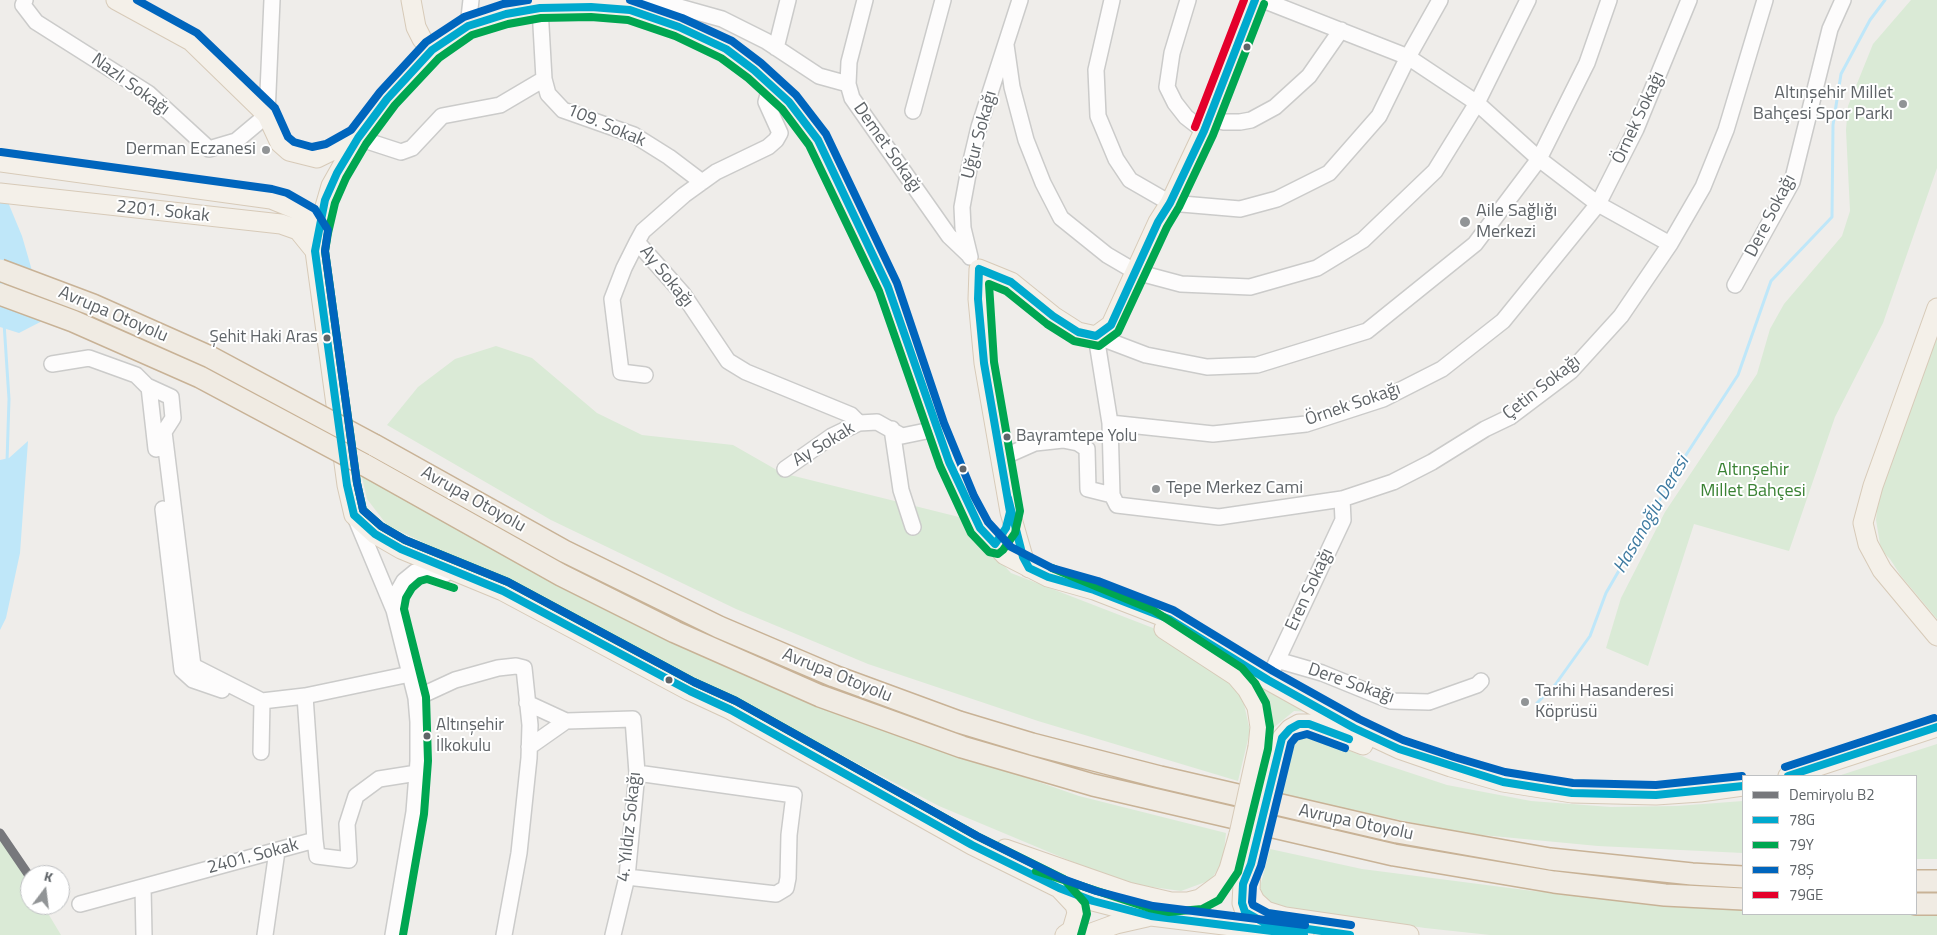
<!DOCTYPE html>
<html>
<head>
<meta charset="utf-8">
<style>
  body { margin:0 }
  #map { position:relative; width:1937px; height:935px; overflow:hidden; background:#efedea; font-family:"Titillium Web",sans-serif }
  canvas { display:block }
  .legend { position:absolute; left:1742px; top:775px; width:175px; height:140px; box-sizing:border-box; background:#fff; border:1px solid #bfc1c3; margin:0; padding:6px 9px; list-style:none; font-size:15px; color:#5f6468 }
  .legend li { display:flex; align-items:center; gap:10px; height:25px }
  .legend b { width:25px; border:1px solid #bfc1c3 }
  .north { position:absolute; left:20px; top:865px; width:50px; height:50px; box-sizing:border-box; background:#fff; border:1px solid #bfc1c3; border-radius:50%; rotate:15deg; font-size:14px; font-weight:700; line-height:20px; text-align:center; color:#5f6468 }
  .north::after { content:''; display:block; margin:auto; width:18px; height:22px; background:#919496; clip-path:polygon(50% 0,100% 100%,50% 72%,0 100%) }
</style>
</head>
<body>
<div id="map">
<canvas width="1937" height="935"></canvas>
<ul class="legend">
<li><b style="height:6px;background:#77787c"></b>Demiryolu B2</li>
<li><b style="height:6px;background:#00a9ce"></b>78G</li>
<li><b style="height:6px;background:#00a651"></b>79Y</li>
<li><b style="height:6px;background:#0065bd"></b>78Ş</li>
<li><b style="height:6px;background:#e4002b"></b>79GE</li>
</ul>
<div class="north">K</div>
</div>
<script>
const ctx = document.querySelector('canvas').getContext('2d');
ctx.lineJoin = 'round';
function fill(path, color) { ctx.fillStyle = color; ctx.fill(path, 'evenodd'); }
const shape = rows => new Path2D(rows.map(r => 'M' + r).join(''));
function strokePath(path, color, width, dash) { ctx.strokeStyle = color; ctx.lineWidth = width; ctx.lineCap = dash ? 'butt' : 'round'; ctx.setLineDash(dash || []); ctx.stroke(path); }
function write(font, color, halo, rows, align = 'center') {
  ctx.font = font + ' "Titillium Web",sans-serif'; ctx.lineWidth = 4; ctx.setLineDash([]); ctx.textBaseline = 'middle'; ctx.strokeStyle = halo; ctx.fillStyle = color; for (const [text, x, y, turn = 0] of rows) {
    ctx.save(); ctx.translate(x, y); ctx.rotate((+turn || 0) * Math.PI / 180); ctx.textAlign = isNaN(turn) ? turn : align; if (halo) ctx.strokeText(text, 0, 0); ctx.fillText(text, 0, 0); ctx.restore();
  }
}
fill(shape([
  [1911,0,1937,0,1937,168,1883,323,1835,417,1789,551,1694,524,1648,666,1606,648,1621,598,1665,512,1757,374,1770,329,1784,304,1842,236,1850,211,1846,130,1848,106,1873,44],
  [1937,327,1937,619,1901,576,1890,559,1881,550,1876,520,1878,498,1912,405],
  [496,346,532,358,597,413,642,435,733,445,782,473,959,517,1011,573,1153,628,1214,668,1242,695,1250,731,1238,781,1038,721,868,664,736,609,551,520,387,425,418,387,455,359],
  [361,473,598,605,732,670,852,717,1079,796,1226,833,1223,860,1211,880,1181,891,1123,883,939,806,574,615,387,525,367,499],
  [1256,684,1311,712,1294,711,1272,729],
  [1302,736,1337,745,1371,760,1447,785,1531,801,1611,807,1676,806,1743,801,1743,853,1598,846,1461,833,1278,794,1289,744],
  [1937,744,1937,859,1916,859,1916,776,1838,776],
  [0,838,30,884,30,905,43,905,61,935,0,935],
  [1270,849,1362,869,1533,891,1743,909,1743,914,1916,914,1937,911,1937,935,1490,935,1425,928,1266,905,1260,887]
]), '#daead6');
fill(shape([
  [0,183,22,236,46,319,19,333,0,327],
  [28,441,20,553,6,618,0,630,0,460,9,458]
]), '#bfe7f9');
strokePath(shape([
  [4,323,9,399,7,462],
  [1537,703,1555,685,1590,636,1606,593,1684,458,1738,375,1771,281,1832,217,1833,125,1841,74,1870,20,1885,0]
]), '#bfe7f9', 3);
const minor = shape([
  [25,0,23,5,36,22,148,93,209,149,236,141,267,115,272,0],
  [631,0,630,10,660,0],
  [865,0,849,62,848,84,852,98,949,236,969,255],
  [1112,0,1096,70,1098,116,1116,159,1130,180,1170,203,1240,209,1277,199,1329,173,1379,116,1408,57,1440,0],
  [1188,0,1172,53,1167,87,1175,103,1186,117,1204,131],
  [1263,0,1408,57,1477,103,1539,159,1598,204,1670,244],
  [1609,0,1587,63,1539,159,1475,244,1367,331,1257,365,1207,367,1146,355,1096,336,1110,423,1112,495,1117,505,1219,517,1342,499,1393,482,1432,462,1485,429,1510,417,1571,371,1621,316,1670,244,1703,187,1726,130,1765,0],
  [658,1,722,19,766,41,819,76,848,84],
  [540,8,544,79,548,94,563,110,634,135,669,157,702,182],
  [468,26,471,0],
  [1006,45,1012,87,1026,140,1043,183,1061,218,1107,255,1136,272,1181,284,1250,287,1317,268,1363,240,1435,171,1477,103,1528,0],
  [776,48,788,0],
  [771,84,766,102,780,133,776,140,768,147,716,172,684,195,643,231,637,242,683,294,728,361,746,372,851,415,859,423],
  [913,111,943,0],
  [1209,118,1224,122,1240,122,1251,120,1275,107,1309,76,1341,30],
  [358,138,401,152,412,148,442,116,500,105,544,79],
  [637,242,624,268,612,299,621,372,645,375],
  [970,257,963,228,962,207,969,169,979,127,1020,0],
  [1735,285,1792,182,1830,29,1843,0],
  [52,364,89,358,136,375,147,386,171,397,173,418,164,432,193,666,262,701,305,696,410,674],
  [149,387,156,449],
  [1110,423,1213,434,1306,424,1383,399,1442,369,1503,321,1598,204,1636,129,1689,0],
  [892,429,901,490,913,527],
  [1001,458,1035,443,1063,440,1078,443,1087,449,1088,489,1112,495],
  [785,469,832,436,859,423,877,422,902,436,936,429],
  [163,509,182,670,193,680,222,690],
  [356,519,394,610,416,698,418,722,418,761,414,812,393,935],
  [394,610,396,595,404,581,415,572,427,569,445,574],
  [1277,660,1322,673,1391,701,1429,702,1477,685,1481,681],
  [1268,680,1343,520,1342,499],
  [416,698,455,680,498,668,516,666,524,668,530,725,529,758,519,853,504,935],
  [527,703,566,721],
  [529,747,566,721,633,719,637,773,627,877,613,935],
  [261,752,262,701],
  [315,840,317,856,349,860,347,824,356,796,379,779,417,773],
  [627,877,776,894,786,888,788,878,789,835,794,795,637,773],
  [143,887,144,935],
  [80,904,315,840,305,696],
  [265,935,277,851]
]);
const major = shape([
  [116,0,191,41,267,115,280,143,289,151,317,158,358,138],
  [411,0,416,27,422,39,432,50],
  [0,162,271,199,303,212,310,218,318,231],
  [0,193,281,224,298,230,315,251],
  [1937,308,1873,486,1863,523,1868,544,1882,570,1937,636],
  [1029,568,1023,557,1010,512,992,409,984,363,978,299,979,269,1011,282,1053,316,1078,332,1096,336,1111,325,1158,222,1170,203,1204,131,1255,0],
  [1164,629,1236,676,1247,689,1257,707,1260,727,1258,747],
  [1277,753,1282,738,1290,729,1299,724,1309,724,1363,745],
  [1788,776,1937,727],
  [1258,839,1243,884,1242,903,1245,912,1255,919,1272,925],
  [1005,849,1128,892,1171,902,1188,902,1200,899,1223,882,1229,869,1239,834],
  [1251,864,1250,891,1255,901,1266,911,1285,917,1409,935],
  [1060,889,1075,905,1077,913,1072,930,1065,935],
  [1086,935,1116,924,1147,917],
  [1304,935,1151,916,1093,901,1059,888,972,845,731,710,690,691,503,591,401,549,375,534,354,515,347,485,315,251,318,231,331,186,358,138,387,99,432,50,468,26,506,14,540,8,591,7,630,10,679,27,726,49,771,84,789,102,818,140,849,202,888,287,949,462,980,528,1005,555,1048,577,1094,590,1169,619,1268,680,1354,728,1399,749,1451,767,1503,782,1572,793,1656,795,1700,792,1743,786]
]);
const highway = shape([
  [374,445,564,551,719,627,834,676,959,722,1032,744,1160,777,1397,832,1550,859,1692,874,1743,877],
  [363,464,561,575,675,632,820,696,962,747,1093,785,1394,855,1554,882,1665,895,1743,899],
  [1916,881,1937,881],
  [1916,904,1937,904]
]);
strokePath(minor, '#cbcbca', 18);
strokePath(major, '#d7cab8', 21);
strokePath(highway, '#c8b296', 24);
strokePath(minor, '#fdfcfc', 15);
strokePath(major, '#f4f0e9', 19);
strokePath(highway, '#f0ebe3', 21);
const majorBridge = shape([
  [1239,834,1258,747],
  [1258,839,1277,753]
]);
const highwayBridge = shape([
  [0,270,93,305,210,357,374,445],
  [0,294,73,321,200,377,363,464]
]);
strokePath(majorBridge, '#d7cab8', 21, []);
strokePath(highwayBridge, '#c8b296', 24, []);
strokePath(majorBridge, '#f4f0e9', 19);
strokePath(highwayBridge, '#f0ebe3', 21);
strokePath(shape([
  [1255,0,1204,131,1170,203,1158,222,1111,325,1096,336,1078,332,1053,316,1011,282,979,269,978,299,984,363,1010,512,1006,528,995,544,980,528,949,462,888,287,818,140,789,102,754,70,726,49,679,27,630,10,591,7,540,8,506,14,468,26,432,50,387,99,358,138,337,173,325,200,315,251,347,485,354,515,375,534,401,549,503,591,690,691,731,710,972,845,1059,888,1093,901,1151,916,1304,935],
  [1008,498,1023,557,1029,568,1048,577,1094,590,1169,619,1268,680,1354,728,1399,749,1503,782,1572,793,1656,795,1743,786],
  [1349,739,1309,724,1299,724,1290,729,1282,738,1251,864,1243,884,1242,903,1245,912,1265,923,1350,935],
  [1788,776,1937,727]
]), '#00a9ce', 8);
strokePath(shape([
  [1036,871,1149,908,1169,912,1202,909,1219,900,1238,872,1268,749,1270,727,1266,703,1255,683,1242,668,1153,610,1052,568],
  [403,935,424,814,428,761,426,697,404,609,406,598,412,588,420,581,427,579,454,588],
  [1081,935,1087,914,1085,903,1064,879,977,836,736,701,694,682,508,582,405,540,381,526,363,510,357,483,325,251,328,233,335,203,346,178,366,144,395,105,439,58,472,35,508,24,541,18,591,17,628,20,675,36,721,58,748,78,782,109,809,145,879,291,940,466,971,533,989,552,998,554,1003,550,1015,533,1020,511,994,362,989,284,1006,291,1047,324,1074,341,1099,346,1118,332,1167,227,1179,207,1213,135,1264,4]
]), '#00a651', 8);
strokePath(shape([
  [137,0,197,33,275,108,288,137,294,142,312,147,326,144,351,130,380,92,426,42,464,17,503,4,528,0],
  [630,0,682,18,732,41,761,63,796,95,826,134,897,283,944,423,974,496,988,522,1011,547,1052,568,1098,581,1173,610,1273,671,1359,719,1403,740,1454,757,1505,772,1573,783,1656,785,1742,776],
  [1,152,272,189,287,193,315,209,328,230,325,251,357,483,363,510,381,526,405,540,508,582,694,682,736,701,977,836,1063,879,1096,891,1153,906,1305,925],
  [1345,748,1307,734,1296,737,1291,743,1261,866,1253,886,1252,902,1253,905,1268,913,1351,925],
  [1785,767,1934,718]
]), '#0065bd', 8);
strokePath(shape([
  [1195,127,1244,0]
]), '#e4002b', 8);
strokePath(shape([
  [0,833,30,877]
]), '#77787c', 9);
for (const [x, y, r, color] of [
  [1247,47,4.5,"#5f6468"],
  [1903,104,5,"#919496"],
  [266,150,5,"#919496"],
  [1465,222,6,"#919496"],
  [327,338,4.5,"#5f6468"],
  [1007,437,4.5,"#5f6468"],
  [963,469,4.5,"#5f6468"],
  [1156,489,5,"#919496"],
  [669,680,4.5,"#5f6468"],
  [1525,702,5,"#919496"],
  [427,736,4.5,"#5f6468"]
]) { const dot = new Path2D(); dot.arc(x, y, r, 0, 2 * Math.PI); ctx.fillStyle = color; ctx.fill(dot); strokePath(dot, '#fff', 2); }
write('17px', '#5f6468', '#fff', [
  ["Şehit Haki Aras",318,338,"right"],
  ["Bayramtepe Yolu",1016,437],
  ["Altınşehir",436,726],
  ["İlkokulu",436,747]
], 'left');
write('18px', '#5f6468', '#fff', [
  ["Nazlı Sokağı",130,85,36],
  ["Örnek Sokağı",1639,118,-65],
  ["109. Sokak",606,126,23],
  ["Uğur Sokağı",980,135,-75],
  ["Demet Sokağı",887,148,55],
  ["2201. Sokak",163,212,6],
  ["Dere Sokağı",1771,216,-63],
  ["Ay Sokağı",666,277,51],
  ["Avrupa Otoyolu",113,315,23],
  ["Çetin Sokağı",1542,388,-38],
  ["Örnek Sokağı",1353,405,-19],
  ["Ay Sokak",824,445,-31],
  ["Avrupa Otoyolu",473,500,29],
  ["Eren Sokağı",1310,590,-65],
  ["Avrupa Otoyolu",837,676,22],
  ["Dere Sokağı",1351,684,19],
  ["Avrupa Otoyolu",1356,823,12],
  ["4. Yıldız Sokağı",630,827,-84],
  ["2401. Sokak",253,857,-15]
]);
write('18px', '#5f6468', '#fff', [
  ["Altınşehir Millet",1893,94,"right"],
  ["Bahçesi Spor Parkı",1893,115,"right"],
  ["Derman Eczanesi",256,150,"right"],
  ["Aile Sağlığı",1476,212],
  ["Merkezi",1476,233],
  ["Tepe Merkez Cami",1166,489],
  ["Tarihi Hasanderesi",1535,692],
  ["Köprüsü",1535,713]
], 'left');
write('18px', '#3a8234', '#fff', [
  ["Altınşehir",1753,471],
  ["Millet Bahçesi",1753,492]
]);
write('italic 19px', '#3f7ba1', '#fff', [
  ["Hasanoğlu Deresi",1652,515,-60]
]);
</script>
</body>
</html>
